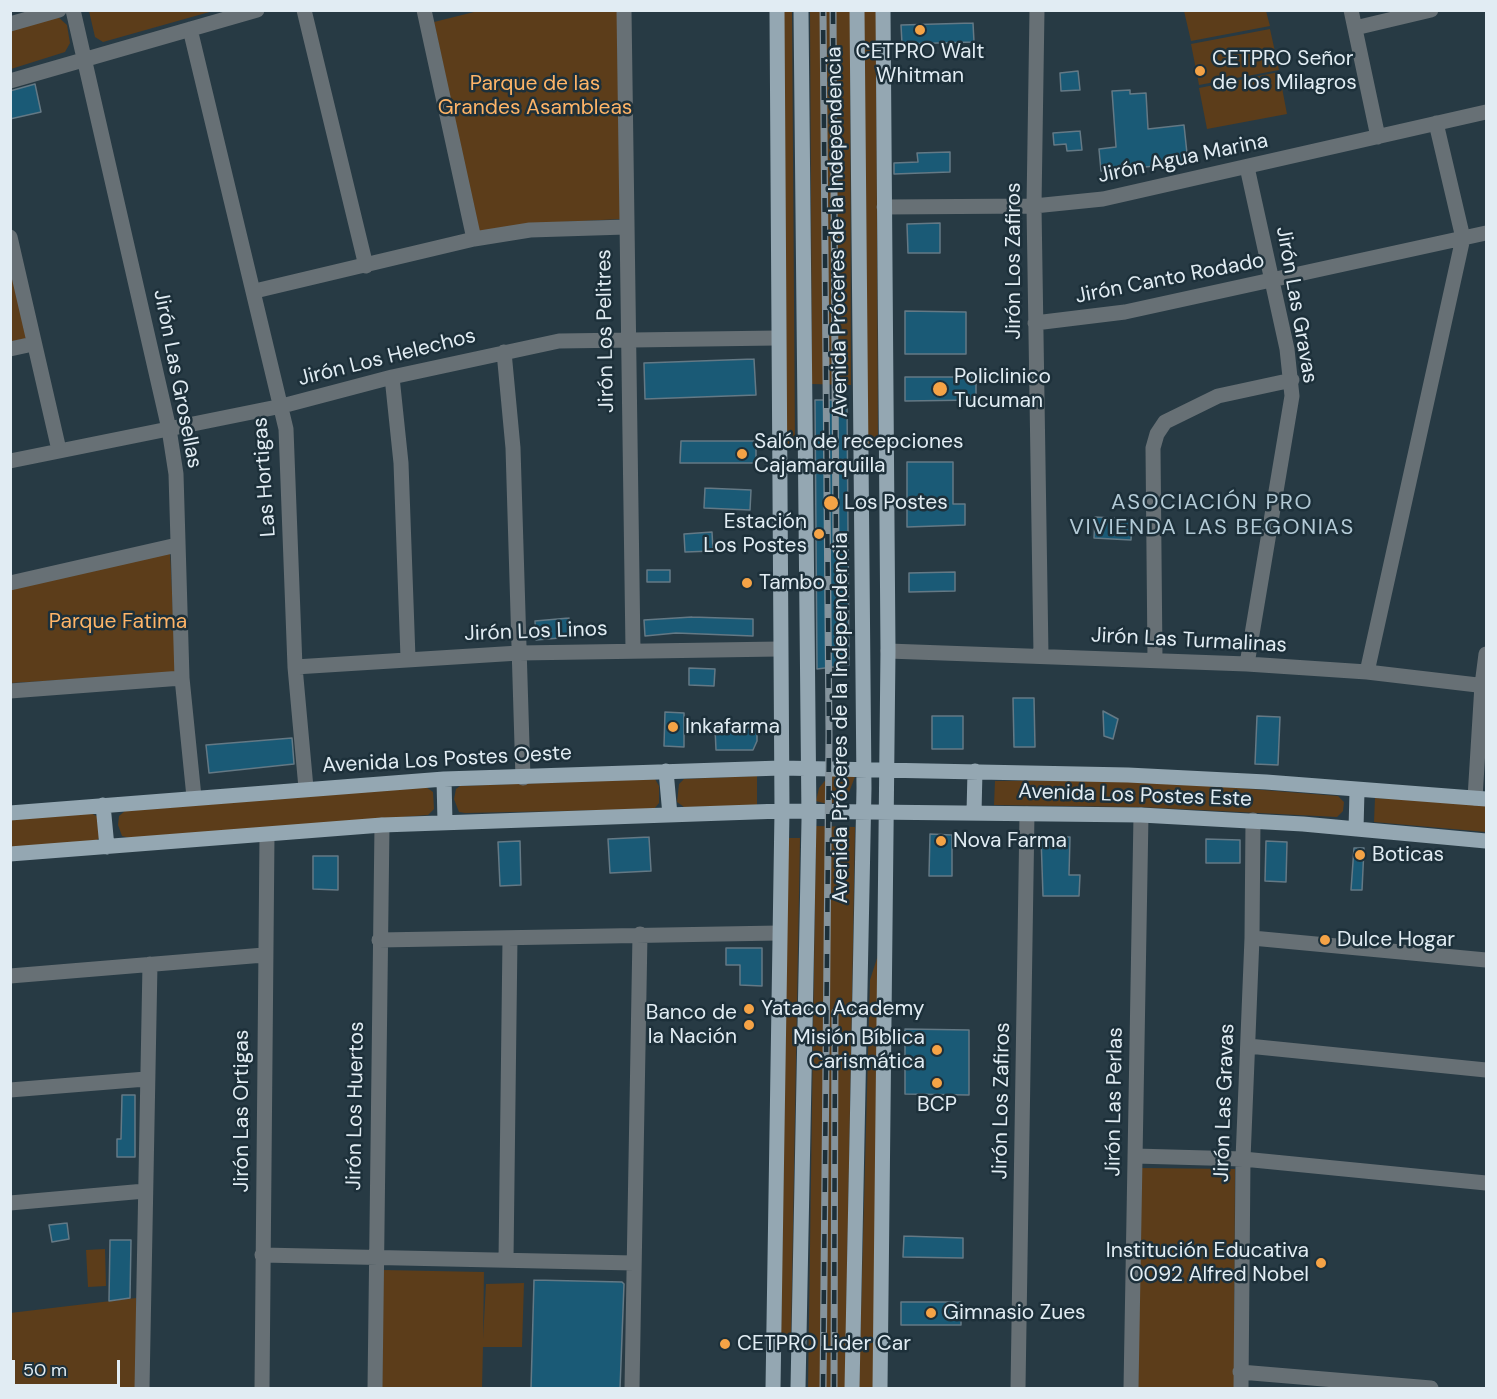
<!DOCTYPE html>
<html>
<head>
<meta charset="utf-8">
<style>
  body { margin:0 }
  #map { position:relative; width:1497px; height:1399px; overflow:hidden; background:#273a44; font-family:"DM Sans",sans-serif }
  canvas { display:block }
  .frame { position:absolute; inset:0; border:12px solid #e1ecf3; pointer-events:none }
  .scale { position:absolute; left:12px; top:1360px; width:108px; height:27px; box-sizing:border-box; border:3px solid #e1ecf3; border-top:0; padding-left:8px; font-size:18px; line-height:21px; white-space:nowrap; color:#e1ecf3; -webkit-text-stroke:4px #1d303a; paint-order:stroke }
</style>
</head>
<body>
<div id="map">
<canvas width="1497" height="1399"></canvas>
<div class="frame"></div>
<div class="scale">50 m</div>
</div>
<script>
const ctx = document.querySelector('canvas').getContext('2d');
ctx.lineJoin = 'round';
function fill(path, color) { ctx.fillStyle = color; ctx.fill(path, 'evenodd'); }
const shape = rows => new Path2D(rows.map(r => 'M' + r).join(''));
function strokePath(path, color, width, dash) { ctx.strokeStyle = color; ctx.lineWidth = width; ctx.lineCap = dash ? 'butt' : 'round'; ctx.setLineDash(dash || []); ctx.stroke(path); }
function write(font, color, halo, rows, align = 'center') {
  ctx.font = font + ' "DM Sans",sans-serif'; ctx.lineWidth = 5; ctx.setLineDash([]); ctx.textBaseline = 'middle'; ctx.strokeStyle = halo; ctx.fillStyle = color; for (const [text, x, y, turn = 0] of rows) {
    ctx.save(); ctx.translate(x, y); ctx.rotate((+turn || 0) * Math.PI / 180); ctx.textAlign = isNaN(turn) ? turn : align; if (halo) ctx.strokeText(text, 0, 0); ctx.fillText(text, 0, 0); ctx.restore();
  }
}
fill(shape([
  [792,10,795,445,781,447,782,11],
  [89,11,89,10,213,11,103,42,95,37],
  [478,11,617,11,621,219,542,223,478,232,434,22],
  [810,11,850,11,851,385,812,384],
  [863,11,876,11,878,444,867,445],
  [1184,11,1266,11,1270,26,1191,41],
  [57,16,67,25,70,43,65,52,11,69,11,30],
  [1270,29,1279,70,1199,85,1191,44],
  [1279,72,1287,114,1207,129,1199,88],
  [10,251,28,338,10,342],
  [170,553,176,673,11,683,11,589],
  [845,772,856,774,848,795,838,802,827,804,816,801,819,788,828,777],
  [757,776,757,806,684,807,677,802,679,784,684,779],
  [655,779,659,786,659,803,654,809,465,813,459,812,454,799,456,789,460,786],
  [1138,780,1338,796,1344,802,1343,811,1337,817,1141,807,994,805,995,781],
  [426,787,433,792,434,809,428,815,130,838,122,836,118,825,119,816,125,811],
  [1375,798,1486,805,1486,832,1374,822],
  [91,813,98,817,101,836,96,841,11,849,11,819],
  [816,826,855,827,845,1388,808,1388],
  [788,838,800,838,791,1336,781,1336],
  [879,952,873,1388,859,1388,870,980],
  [1141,1168,1235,1169,1234,1388,1138,1388],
  [105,1249,106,1286,88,1287,86,1250],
  [383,1270,484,1272,483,1339,486,1284,524,1283,522,1347,483,1347,482,1388,382,1388],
  [136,1298,137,1388,11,1388,10,1313]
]), '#5c3d1a');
const building = shape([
  [973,23,974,42,902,44,901,25,973,23],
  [1078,71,1080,90,1061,91,1060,73,1078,71],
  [35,84,41,112,10,119,10,91,35,84],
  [1130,90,1130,94,1146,93,1148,129,1184,125,1188,163,1101,171,1099,149,1116,147,1112,91,1130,90],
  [1080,131,1082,150,1067,151,1066,144,1054,145,1053,133,1080,131],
  [950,152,950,172,894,174,894,163,918,162,917,153,950,152],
  [940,223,940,253,908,253,907,224,940,223],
  [905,311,966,312,966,354,905,354,905,311],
  [754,359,756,395,645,399,644,363,754,359],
  [905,377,976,377,976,400,905,401,905,377],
  [834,397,847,400,849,665,817,669,815,400,834,400,834,397],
  [681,441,756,441,756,463,680,463,681,441],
  [907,462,953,462,953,504,965,504,965,525,907,527,907,462],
  [705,488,751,490,750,510,704,508,705,488],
  [1095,517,1132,519,1131,540,1094,538,1095,517],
  [712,532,713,551,685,552,684,534,712,532],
  [647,570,670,570,670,582,647,582,647,570],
  [955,572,955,591,909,592,909,573,955,572],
  [692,617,753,619,753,636,676,633,645,636,644,620,692,617],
  [569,618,571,637,536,640,535,621,569,618],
  [689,668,715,669,714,686,689,685,689,668],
  [1013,698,1034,698,1035,747,1014,747,1013,698],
  [1103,711,1118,719,1113,739,1104,736,1103,711],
  [665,712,684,713,684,747,664,746,665,712],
  [932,716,963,716,963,749,932,749,932,716],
  [1257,716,1280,717,1278,765,1255,764,1257,716],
  [715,728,757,728,757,741,753,750,716,750,715,728],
  [292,738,294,764,209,773,206,745,292,738],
  [930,834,952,835,952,876,929,876,930,834],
  [649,837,651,871,610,873,608,839,649,837],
  [1041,837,1070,837,1069,875,1080,875,1079,896,1043,896,1041,837],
  [1206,839,1240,840,1240,863,1206,863,1206,839],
  [520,841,521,885,500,886,498,842,520,841],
  [1266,841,1287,842,1286,882,1265,881,1266,841],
  [1354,848,1364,848,1362,890,1351,890,1354,848],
  [313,856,338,856,338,890,313,889,313,856],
  [726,948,762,948,762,986,740,985,740,965,726,965,726,948],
  [905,1029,969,1030,969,1095,905,1094,905,1029],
  [122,1095,135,1095,135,1157,117,1157,117,1139,121,1139,122,1095],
  [67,1223,69,1239,52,1242,49,1225,67,1223],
  [904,1236,963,1238,963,1258,903,1257,904,1236],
  [110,1240,131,1240,130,1298,109,1301,110,1240],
  [534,1280,622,1282,624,1284,620,1389,531,1389,534,1280],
  [901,1302,961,1302,961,1325,901,1325,901,1302]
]);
fill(building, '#1a5a76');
strokePath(building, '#647985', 1.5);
strokePath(shape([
  [73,10,169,429,176,474,182,678,194,797],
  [304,10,366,266],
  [424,10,474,239],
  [624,10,633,650],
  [1037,10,1034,206,1041,655],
  [1351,10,1378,137],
  [10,24,59,10],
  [1355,28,1431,10],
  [190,29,286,429,295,667,306,788],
  [10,81,257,10],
  [884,207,1034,206,1103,199,1486,112],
  [10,237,59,450],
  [255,291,474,239,530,230,626,227],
  [1035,323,1125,312,1486,233],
  [10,349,33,344],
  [504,352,513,448,523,778],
  [392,377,401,463,408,658],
  [10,461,282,406,392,377,559,341,777,338],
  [10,583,177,545],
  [888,651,1247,664,1367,672,1486,686],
  [1155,659,1153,448,1157,434,1165,422,1218,396,1292,380],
  [1247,664,1292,396,1287,349,1247,167],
  [295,667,519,653,779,649],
  [1367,672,1463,238,1436,123],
  [10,691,182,678],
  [1475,798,1482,685,1486,654],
  [1252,938,1486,960],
  [379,940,779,933],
  [10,976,264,955],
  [1248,1046,1486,1070],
  [10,1090,146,1079],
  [1135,1156,1243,1159,1486,1183],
  [10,1203,145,1191],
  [262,1255,634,1263],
  [506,1260,510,938],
  [1240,1372,1431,1388],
  [142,1388,150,964],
  [262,1388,267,835],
  [375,1388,382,825],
  [632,1388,640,934],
  [1018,1388,1027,814],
  [1131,1388,1141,815],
  [1241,1388,1243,1159,1252,938,1253,820]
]), '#677075', 15);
strokePath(shape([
  [666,771,670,815],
  [444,779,445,822],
  [103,805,107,847],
  [10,813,444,779,781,768,1128,775,1266,782,1486,799],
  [974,813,975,771],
  [1356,829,1357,791],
  [10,854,382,825,782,811,1141,815,1303,824,1486,841],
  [773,1388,782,811,777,10],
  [798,1388,809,820,801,10],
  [852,1388,864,788,857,10],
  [880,1388,888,651,883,10]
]), '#94a7b2', 15);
const rail = shape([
  [833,10,836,550],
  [823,1388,829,735,823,10],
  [834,1388,835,1012]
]);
strokePath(rail, '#85949d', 7);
strokePath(rail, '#1d303a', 4.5, [14]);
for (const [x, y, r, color] of [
  [920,30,6,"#f5a346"],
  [1200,71,6,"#f5a346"],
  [940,389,8,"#f5a346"],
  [742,454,6,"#f5a346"],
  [831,503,8,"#f5a346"],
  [819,534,6,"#f5a346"],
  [747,583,6,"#f5a346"],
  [673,727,6,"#f5a346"],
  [941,841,6,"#f5a346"],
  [1360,855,6,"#f5a346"],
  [1325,940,6,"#f5a346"],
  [749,1009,6,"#f5a346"],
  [749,1025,6,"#f5a346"],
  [937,1050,6,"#f5a346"],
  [937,1083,6,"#f5a346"],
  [1321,1263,6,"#f5a346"],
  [931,1313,6,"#f5a346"],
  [725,1344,6,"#f5a346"]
]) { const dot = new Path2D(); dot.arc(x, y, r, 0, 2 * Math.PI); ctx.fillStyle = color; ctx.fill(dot); strokePath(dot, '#1d303a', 2); }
write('21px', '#e1ecf3', '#1d303a', [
  ["CETPRO Walt",920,52,"center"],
  ["Whitman",920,76,"center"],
  ["CETPRO Señor",1212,59],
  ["de los Milagros",1212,83],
  ["Policlinico",954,377],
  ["Tucuman",954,401],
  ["Salón de recepciones",754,442],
  ["Cajamarquilla",754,466],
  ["Los Postes",844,503],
  ["Estación",807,522,"right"],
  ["Los Postes",807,546,"right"],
  ["Tambo",759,583],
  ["Inkafarma",685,727],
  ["Nova Farma",953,841],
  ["Boticas",1372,855],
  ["Dulce Hogar",1337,940],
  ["Yataco Academy",761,1009],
  ["Banco de",737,1013,"right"],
  ["la Nación",737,1037,"right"],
  ["Misión Bíblica",925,1038,"right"],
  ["Carismática",925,1062,"right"],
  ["BCP",937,1105,"center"],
  ["Institución Educativa",1309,1251,"right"],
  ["0092 Alfred Nobel",1309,1275,"right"],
  ["Gimnasio Zues",943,1313],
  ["CETPRO Lider Car",737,1344]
], 'left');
write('21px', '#feb467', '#1d303a', [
  ["Parque de las",535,84],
  ["Grandes Asambleas",535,108],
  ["Parque Fatima",118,622]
]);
write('21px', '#e1ecf3', '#1d303a', [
  ["Jirón Agua Marina",1183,159,-12],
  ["Avenida Próceres de la Independencia",838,232,-91],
  ["Jirón Los Zafiros",1014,261,-90],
  ["Jirón Canto Rodado",1170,279,-11],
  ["Jirón Las Gravas",1296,305,80],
  ["Jirón Los Pelitres",606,331,-91],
  ["Jirón Los Helechos",387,358,-14],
  ["Jirón Las Grosellas",177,379,79],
  ["Las Hortigas",265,477,-94],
  ["Jirón Los Linos",536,632,-2],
  ["Jirón Las Turmalinas",1189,641,3],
  ["Avenida Próceres de la Independencia",841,718,-90],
  ["Avenida Los Postes Oeste",447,760,-3],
  ["Avenida Los Postes Este",1135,796,2],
  ["Jirón Los Zafiros",1002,1101,-89],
  ["Jirón Las Perlas",1115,1102,-89],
  ["Jirón Las Gravas",1225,1103,-88],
  ["Jirón Los Huertos",356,1106,-89],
  ["Jirón Las Ortigas",242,1111,-90]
]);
ctx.letterSpacing = '1.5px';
write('22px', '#b3cad6', '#1d303a', [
  ["ASOCIACIÓN PRO",1212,503],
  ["VIVIENDA LAS BEGONIAS",1212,528]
]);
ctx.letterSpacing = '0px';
</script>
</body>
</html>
